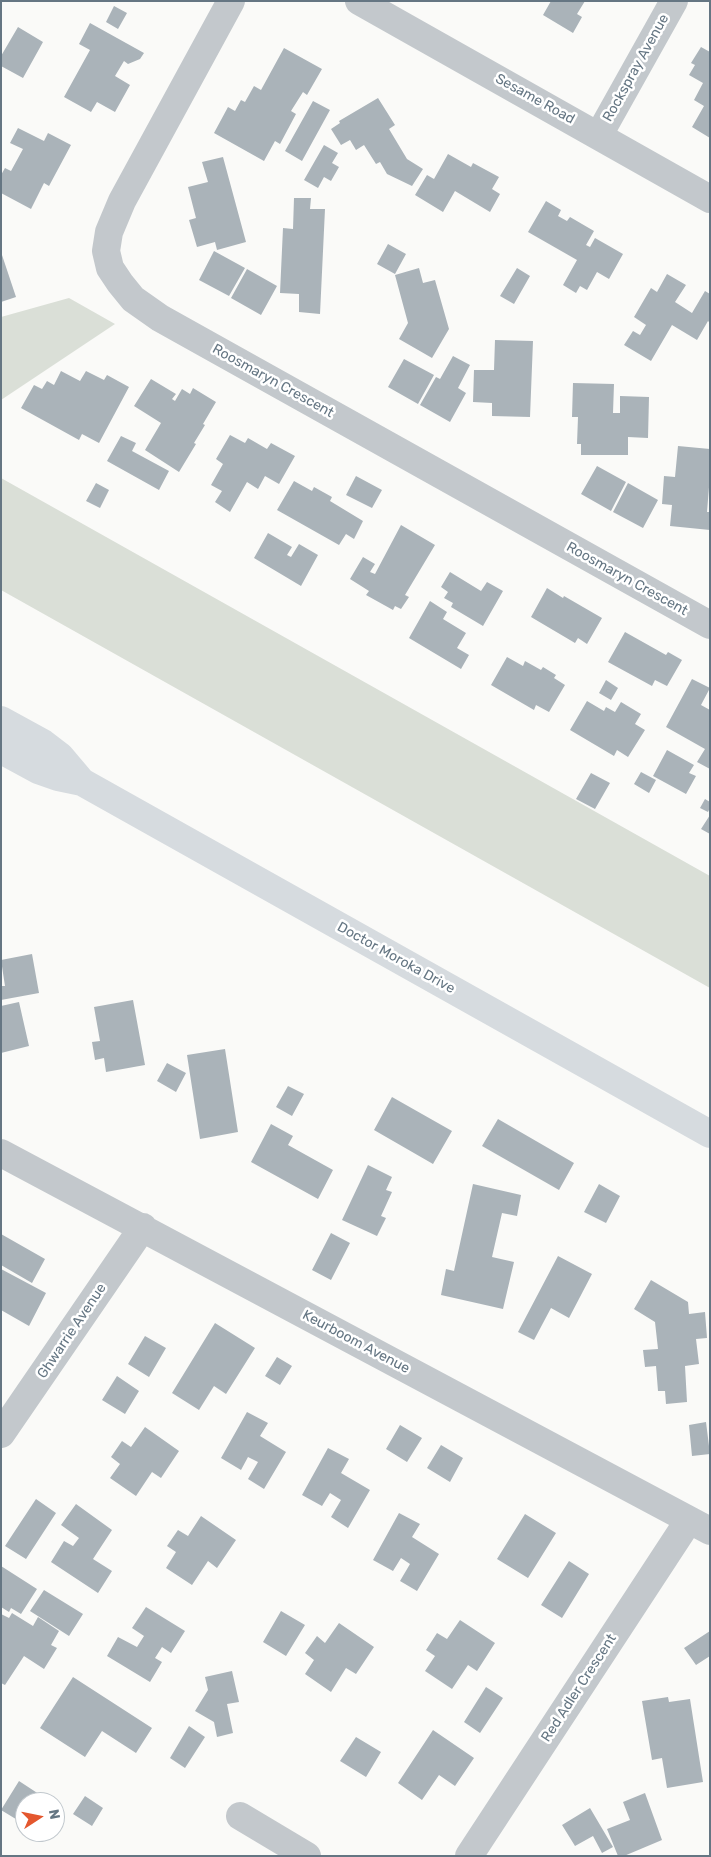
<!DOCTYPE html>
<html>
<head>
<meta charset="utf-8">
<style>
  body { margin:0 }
  #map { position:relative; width:711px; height:1857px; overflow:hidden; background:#fafaf8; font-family:Rubik,sans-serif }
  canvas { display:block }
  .frame { position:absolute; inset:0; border:2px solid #657683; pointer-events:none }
  .north { position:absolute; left:15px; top:1792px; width:50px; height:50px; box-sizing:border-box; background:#fff; border:1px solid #c1c8cd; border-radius:50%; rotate:79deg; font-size:14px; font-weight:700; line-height:20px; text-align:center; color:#657683 }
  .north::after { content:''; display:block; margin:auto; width:18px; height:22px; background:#e4572e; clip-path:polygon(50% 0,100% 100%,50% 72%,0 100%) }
</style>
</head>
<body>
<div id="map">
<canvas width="711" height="1857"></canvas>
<div class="frame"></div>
<div class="north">N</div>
</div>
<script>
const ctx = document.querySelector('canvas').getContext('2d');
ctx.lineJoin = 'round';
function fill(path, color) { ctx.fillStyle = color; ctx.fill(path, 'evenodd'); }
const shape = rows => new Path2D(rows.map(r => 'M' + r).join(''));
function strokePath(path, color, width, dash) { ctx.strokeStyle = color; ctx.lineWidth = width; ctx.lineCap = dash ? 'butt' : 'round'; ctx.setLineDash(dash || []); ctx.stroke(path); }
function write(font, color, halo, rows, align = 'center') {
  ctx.font = font + ' Rubik,sans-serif'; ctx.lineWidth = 5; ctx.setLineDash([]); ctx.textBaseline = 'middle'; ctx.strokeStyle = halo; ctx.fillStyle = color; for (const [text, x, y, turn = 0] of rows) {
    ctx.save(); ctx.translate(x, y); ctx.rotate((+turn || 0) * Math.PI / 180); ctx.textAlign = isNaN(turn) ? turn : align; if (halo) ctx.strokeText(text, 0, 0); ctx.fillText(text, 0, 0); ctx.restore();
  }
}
fill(shape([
  [69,298,115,324,1,400,1,317],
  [1,478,710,876,710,988,1,590]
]), '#dadfd7');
fill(shape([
  [551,1,585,1,577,14,582,17,573,33,543,15],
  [114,6,127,13,118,29,106,22],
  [90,23,144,53,140,59,128,64,124,61,115,76,130,85,115,112,97,102,91,112,64,97,90,50,79,44],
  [18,27,43,42,23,78,1,66,1,56],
  [701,47,710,52,710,138,692,127,704,106,694,100,703,83,689,75,695,65,691,63],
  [284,48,322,69,307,95,303,92,291,111,296,114,280,144,275,141,264,161,214,133,228,107,235,111,241,100,245,102,254,86,261,90],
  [378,98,395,125,389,129,407,159,423,169,412,186,387,174,380,162,376,164,364,145,356,150,350,140,341,145,331,129,340,123,339,121],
  [313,101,330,110,302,161,285,151],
  [18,128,44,141,48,133,71,145,49,186,44,183,31,209,1,193,1,175,5,168,11,171,23,149,10,143],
  [324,145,338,153,332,163,339,167,331,181,324,177,318,188,304,180],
  [448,154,471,167,473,163,499,177,492,189,500,194,490,212,455,191,443,212,415,195,427,175,434,179],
  [223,157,246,242,217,250,215,242,197,247,189,220,196,218,188,187,208,182,202,162],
  [294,198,311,198,310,209,325,209,320,314,299,312,299,294,280,293,283,228,293,229],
  [546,201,561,210,558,216,567,221,570,217,594,231,586,245,590,247,595,238,623,254,609,279,597,272,587,290,580,286,576,293,563,285,577,260,528,232],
  [388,244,406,254,395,274,377,264],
  [214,251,245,268,229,296,199,280],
  [1,252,16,297,1,302],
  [419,268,423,283,435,280,449,329,432,358,399,339,408,323,395,275],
  [517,268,530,276,514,304,500,296],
  [247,269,277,286,261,315,231,298],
  [667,274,686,285,675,302,692,313,705,291,710,294,710,323,708,321,697,340,672,325,651,361,624,345,633,331,640,335,646,325,634,317,651,288,657,292],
  [495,340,533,341,530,417,492,416,492,403,473,402,474,370,494,370],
  [453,356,470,365,458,388,466,393,450,422,420,405,436,377,440,379],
  [404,359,434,375,418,404,388,387],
  [61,371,80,381,86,371,104,380,107,375,129,387,99,443,82,434,79,440,21,408,34,385,42,389,47,381,54,385],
  [151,379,176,394,172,399,175,401,182,389,190,394,193,388,216,402,203,424,205,425,194,443,196,444,179,472,145,450,161,423,134,406],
  [573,383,614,384,613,413,620,413,620,396,649,397,648,438,628,437,628,455,581,455,581,444,577,444,578,417,572,417],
  [230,435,245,443,248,438,267,449,271,443,295,456,279,484,265,476,258,489,247,482,230,512,215,502,222,491,211,485,223,464,216,459],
  [121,436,136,443,132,451,169,471,159,490,107,461],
  [678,446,710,449,710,475,707,512,710,512,710,530,670,526,672,505,662,504,664,476,675,477],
  [597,466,626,482,611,511,581,494],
  [356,476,382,490,372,508,346,495],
  [294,481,312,491,314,487,332,497,330,501,363,521,354,539,346,534,339,545,277,510],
  [96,483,109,490,100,508,86,501],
  [628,483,658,500,643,528,613,512],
  [401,525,435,545,405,595,409,597,401,609,395,606,393,610,366,595,369,591,350,579,363,557,375,564,370,572,375,574],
  [268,533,292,547,287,555,291,557,299,544,318,555,301,586,254,558],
  [450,572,481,591,487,582,503,591,483,626,451,607,453,603,444,598,448,592,441,587],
  [547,588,563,598,564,596,602,618,587,644,578,638,575,643,531,617],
  [430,601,447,612,443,619,466,633,457,648,469,655,461,669,409,638],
  [625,632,666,655,668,652,682,660,667,686,655,680,652,686,608,662],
  [507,657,523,666,525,661,541,670,543,667,556,675,554,678,565,685,549,712,536,705,534,710,491,685],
  [692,679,710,688,701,705,710,710,710,769,697,762,705,749,666,727],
  [606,680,618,688,611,700,599,693],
  [587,701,604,711,606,707,615,712,621,702,641,714,635,724,645,730,628,757,617,750,614,756,570,730],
  [667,750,694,765,689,773,696,776,686,794,653,776],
  [641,772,656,780,649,793,634,784],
  [591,773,610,783,595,809,576,799],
  [705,799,710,802,710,808,708,812,700,808],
  [710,815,710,834,701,829],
  [32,954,39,993,1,1000,1,986,5,986,1,960],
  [133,1000,145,1065,106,1072,104,1058,95,1060,92,1042,100,1041,94,1007],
  [19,1002,29,1046,1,1053,1,1006],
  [225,1049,238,1132,200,1139,187,1055],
  [167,1063,186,1073,176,1092,157,1081],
  [288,1086,304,1094,292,1116,276,1107],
  [392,1097,452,1131,433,1164,374,1130],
  [498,1119,574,1163,559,1190,482,1146],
  [271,1124,293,1136,288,1145,333,1170,318,1199,251,1162],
  [368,1165,392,1177,386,1190,392,1192,381,1216,386,1218,377,1236,342,1220],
  [473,1184,521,1195,517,1216,502,1213,492,1257,514,1262,503,1309,441,1295,446,1269,454,1271],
  [599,1184,620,1196,606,1223,584,1212],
  [331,1233,350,1243,331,1280,312,1270],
  [1,1234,45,1259,32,1283,1,1265],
  [558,1256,592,1274,569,1318,551,1308,534,1340,518,1332],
  [1,1269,46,1293,29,1326,1,1310],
  [651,1280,688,1302,689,1314,705,1312,707,1338,696,1339,699,1364,685,1366,687,1402,666,1404,665,1391,658,1391,656,1366,645,1367,643,1350,658,1349,655,1322,634,1309],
  [215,1323,255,1348,226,1394,214,1386,199,1410,172,1393],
  [145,1336,166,1348,149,1377,128,1364],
  [277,1357,292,1366,280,1385,265,1376],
  [117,1376,139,1391,125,1414,102,1400],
  [247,1412,268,1423,260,1436,286,1452,264,1489,248,1479,258,1462,248,1457,241,1470,221,1458],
  [706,1422,710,1454,692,1456,689,1425],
  [400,1425,422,1438,407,1462,386,1449],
  [145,1427,179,1451,161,1478,152,1472,136,1496,110,1478,120,1464,111,1457,122,1441,131,1447],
  [441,1445,463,1458,450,1482,427,1468],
  [328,1448,349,1459,341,1473,370,1490,348,1528,331,1517,341,1500,330,1493,322,1506,302,1495],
  [36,1499,56,1513,26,1559,5,1546],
  [76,1504,112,1530,93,1559,112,1571,98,1593,51,1562,64,1541,73,1546,79,1538,61,1525],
  [399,1513,420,1524,412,1537,439,1554,417,1591,400,1581,410,1564,401,1558,393,1571,373,1560],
  [525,1514,556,1533,528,1578,497,1559],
  [201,1516,236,1540,217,1568,208,1561,192,1585,166,1568,176,1552,167,1546,178,1530,188,1536],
  [569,1561,589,1574,562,1618,541,1605],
  [1,1566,37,1589,21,1614,11,1608,9,1612,1,1607],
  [44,1590,83,1614,69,1636,30,1611],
  [146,1607,185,1631,171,1653,162,1647,155,1658,162,1662,150,1682,107,1656,118,1637,137,1647,144,1636,132,1628],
  [281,1611,305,1625,286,1656,263,1642],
  [12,1613,33,1626,38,1617,59,1631,51,1645,57,1648,44,1669,24,1656,5,1685,1,1683,1,1614,9,1618],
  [460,1620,495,1643,477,1671,468,1665,452,1689,425,1671,435,1656,426,1650,437,1633,447,1639],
  [339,1623,374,1647,356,1674,346,1668,331,1692,305,1674,314,1660,305,1653,317,1636,325,1643],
  [710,1631,710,1656,696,1665,684,1648],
  [232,1671,239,1702,227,1704,233,1733,217,1737,214,1722,195,1711,208,1690,205,1677],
  [73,1677,152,1728,136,1753,102,1731,85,1757,40,1728],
  [486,1687,503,1698,480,1733,464,1722],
  [668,1697,669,1702,690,1699,703,1782,667,1788,662,1758,652,1760,642,1701],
  [189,1726,205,1737,185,1768,170,1758],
  [433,1730,474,1758,455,1786,439,1775,422,1800,398,1783],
  [356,1737,381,1752,366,1777,340,1761],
  [19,1781,51,1802,25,1802,25,1822,24,1824,1,1810],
  [645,1793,662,1840,624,1856,618,1856,607,1829,630,1820,623,1802],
  [85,1796,103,1808,92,1826,73,1814],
  [590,1808,613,1847,602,1853,593,1836,575,1846,562,1825]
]), '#aab3b9');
strokePath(shape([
  [231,1,122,201,109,232,106,251,110,268,120,283,133,299,160,318,710,625],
  [359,1,710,199],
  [599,135,674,1],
  [1,1153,710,1531],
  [1,1434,143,1227],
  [240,1816,307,1856],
  [469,1856,689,1520]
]), '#c3c8cc', 28);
strokePath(shape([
  [1,720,43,743,60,756,82,782],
  [1,750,38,770,58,777,82,782,710,1134]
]), '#d6dbdf', 28);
write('14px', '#657683', '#fff', [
  ["Rockspray Avenue",636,68,-61],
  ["Sesame Road",535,99,29],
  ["Roosmaryn Crescent",273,381,29],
  ["Roosmaryn Crescent",627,579,29],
  ["Doctor Moroka Drive",396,958,29],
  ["Ghwarrie Avenue",72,1331,-56],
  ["Keurboom Avenue",356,1342,28],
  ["Red Adler Crescent",579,1688,-57]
]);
</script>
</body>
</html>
